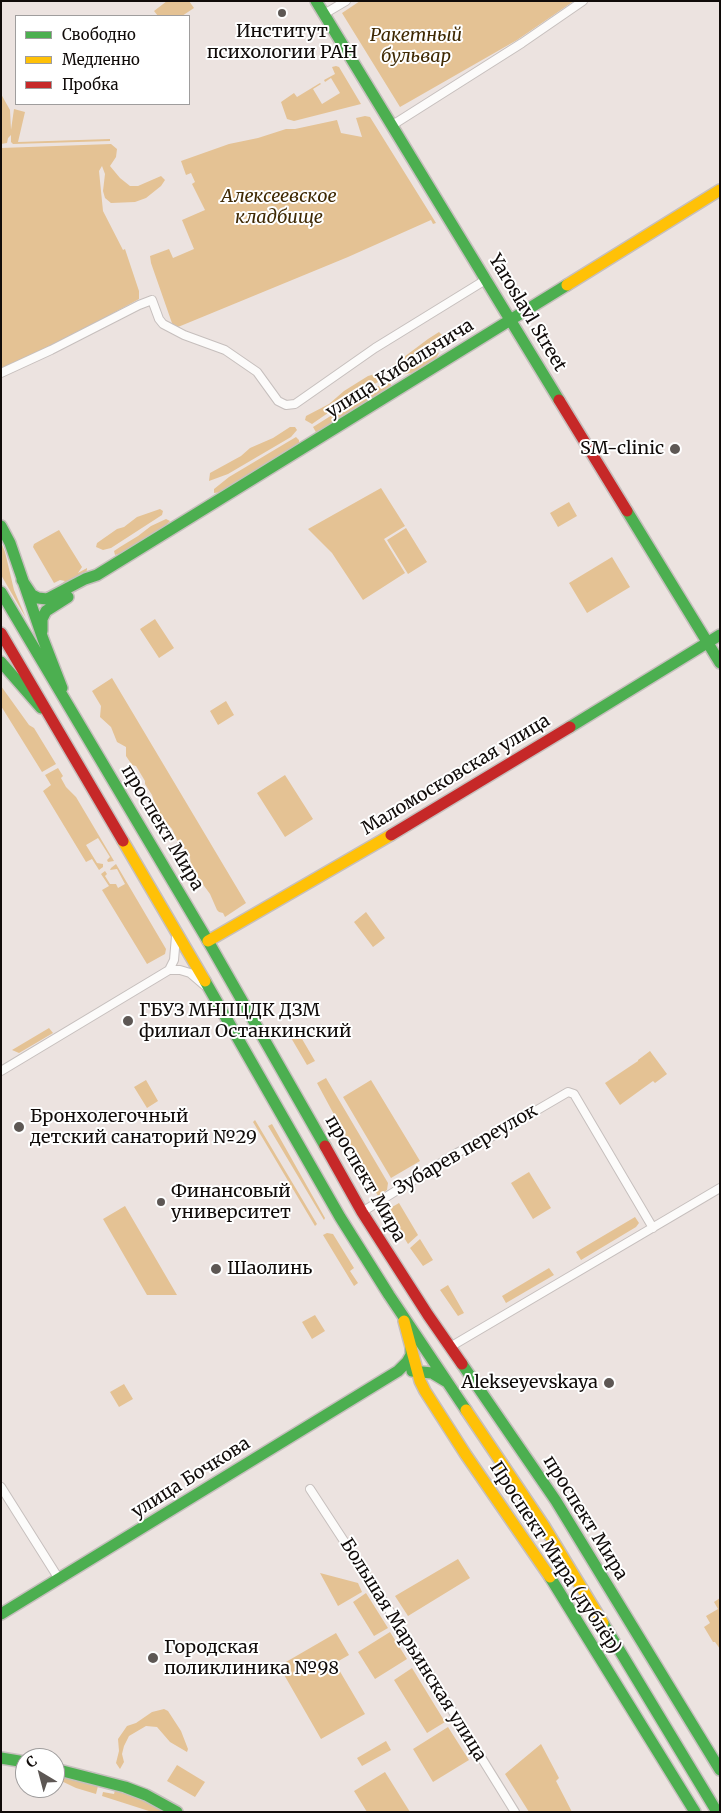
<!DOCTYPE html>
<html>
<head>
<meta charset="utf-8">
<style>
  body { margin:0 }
  #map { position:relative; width:721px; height:1813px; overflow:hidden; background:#ece3e0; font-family:Merriweather,serif }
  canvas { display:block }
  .frame { position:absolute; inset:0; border:2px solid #100b09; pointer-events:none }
  .legend { position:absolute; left:15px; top:15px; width:175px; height:90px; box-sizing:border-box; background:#fff; border:1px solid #9f9d9d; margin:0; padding:6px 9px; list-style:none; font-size:15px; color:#100b09 }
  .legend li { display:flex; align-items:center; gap:10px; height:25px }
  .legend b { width:25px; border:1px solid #9f9d9d }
  .north { position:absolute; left:15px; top:1748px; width:50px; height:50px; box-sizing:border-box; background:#fff; border:1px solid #9f9d9d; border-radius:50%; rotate:323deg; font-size:14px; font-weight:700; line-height:20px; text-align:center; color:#100b09 }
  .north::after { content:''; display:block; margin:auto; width:18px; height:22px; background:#5d5754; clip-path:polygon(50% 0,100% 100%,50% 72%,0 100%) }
</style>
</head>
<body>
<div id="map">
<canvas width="721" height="1813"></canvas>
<div class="frame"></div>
<ul class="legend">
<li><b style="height:6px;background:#4caf50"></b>Свободно</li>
<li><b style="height:6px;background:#ffc107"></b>Медленно</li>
<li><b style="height:6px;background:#c62828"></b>Пробка</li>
</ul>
<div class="north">С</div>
</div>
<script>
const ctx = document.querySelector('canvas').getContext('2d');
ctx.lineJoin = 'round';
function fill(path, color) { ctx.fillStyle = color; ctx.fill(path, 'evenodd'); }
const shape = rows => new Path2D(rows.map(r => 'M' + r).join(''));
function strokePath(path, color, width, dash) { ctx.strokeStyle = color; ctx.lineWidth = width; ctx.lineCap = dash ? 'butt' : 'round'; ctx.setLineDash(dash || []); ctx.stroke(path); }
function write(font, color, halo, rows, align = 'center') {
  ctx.font = font + ' Merriweather,serif'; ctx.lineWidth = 4; ctx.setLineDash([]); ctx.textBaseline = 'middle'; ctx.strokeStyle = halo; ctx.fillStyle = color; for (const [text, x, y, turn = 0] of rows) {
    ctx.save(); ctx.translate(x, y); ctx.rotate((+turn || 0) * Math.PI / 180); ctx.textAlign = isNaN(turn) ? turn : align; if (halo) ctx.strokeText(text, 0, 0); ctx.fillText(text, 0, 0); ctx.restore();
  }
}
fill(shape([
  [167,1,189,1,194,8,182,16,158,16,154,11],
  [360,1,574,1,517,40,400,107,342,13],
  [336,66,339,67,361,104,294,121,287,119,281,102,294,93,297,97,320,83,321,84,313,89,322,104,340,93,331,78,325,82,324,80,335,74,332,67],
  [1,94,10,110,11,130,14,109,25,112,18,142,110,139,110,141,13,144,11,142,11,135,8,138,7,143,1,144],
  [365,116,370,117,436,223,433,224,431,220,348,257,178,327,173,326,151,263,150,256,169,249,173,258,194,249,182,220,205,210,192,184,195,182,191,173,186,175,181,161,229,144,258,138,286,129,295,129,337,120,341,133,362,137,356,118],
  [111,144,117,149,116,157,110,166,120,178,130,186,138,186,161,176,165,180,161,186,146,198,135,202,111,203,105,198,103,191,105,174,102,166,99,171,103,211,123,250,125,249,139,291,139,299,46,350,1,368,1,148],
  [439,332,443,336,441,340,428,349,395,369,392,366,428,339],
  [435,351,439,353,435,360,412,373,404,374,402,371,407,365],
  [375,374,380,374,382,377,382,380,357,393,312,424,305,420,306,416,329,404,344,391,368,376],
  [388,380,392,386,317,434,313,427],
  [290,427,295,427,297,430,291,437,228,474,209,481,210,473,241,456,250,448,273,438],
  [296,437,299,440,299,444,295,447,282,453,273,462,249,474,222,492,214,493,214,489,229,477],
  [381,488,405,526,384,539,405,573,363,600,332,553,308,529],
  [569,502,577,516,558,527,550,513],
  [160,509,163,511,162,515,111,548,103,550,96,547,97,543,117,529,124,527,137,517],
  [166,519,170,521,162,529,125,552,115,555,114,551,120,547,138,536,151,526],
  [406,528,427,562,408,574,387,540],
  [59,530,82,567,78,573,87,568,87,569,86,574,63,588,61,584,65,581,60,580,54,583,33,547,34,544],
  [1,542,5,552,14,590,26,618,1,575],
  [612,557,630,587,587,613,569,583],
  [155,619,174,648,159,658,140,629],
  [112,678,246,903,225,917,223,913,219,912,217,910,210,894,191,868,190,857,183,846,179,844,172,829,157,811,152,795,145,784,145,781,136,766,132,765,126,756,126,747,117,742,111,727,100,717,101,706,92,691],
  [1,686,29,725,34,728,56,764,42,772,1,706],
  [226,701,234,715,218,725,210,711],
  [58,768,63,776,61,778,66,787,76,797,114,861,108,862,107,860,110,857,98,838,86,845,97,863,103,864,103,867,99,870,92,859,86,862,43,791,51,785,45,775],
  [285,775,313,819,285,837,257,793],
  [116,864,166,949,165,954,147,964,102,890,109,886,101,874,105,871,107,874,105,876,110,884,116,884,118,888,125,884,117,869,110,870,111,868],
  [366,912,385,938,373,947,354,922],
  [295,1027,315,1061,307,1065,287,1031],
  [49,1028,53,1033,19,1053,12,1050],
  [650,1051,667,1074,655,1083,653,1081,620,1105,605,1083,638,1061,638,1060],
  [326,1078,388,1183,387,1190,378,1196,317,1083],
  [146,1080,158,1101,147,1108,134,1087],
  [371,1080,420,1161,391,1178,343,1097],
  [255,1120,317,1224,315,1226,253,1122],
  [272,1124,325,1218,324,1220,268,1126],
  [529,1172,551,1208,533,1219,511,1183],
  [399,1203,418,1235,408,1244,387,1210],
  [125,1206,177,1295,147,1295,103,1219],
  [635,1217,639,1223,636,1227,581,1260,576,1252],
  [327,1233,333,1234,354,1268,350,1271,358,1283,354,1286,323,1235],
  [420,1239,433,1260,423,1266,410,1248],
  [549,1268,554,1275,506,1303,502,1296],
  [448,1285,464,1313,458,1316,440,1290],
  [315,1315,325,1331,312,1339,302,1322],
  [124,1384,133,1399,119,1407,110,1392],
  [458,1559,470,1578,408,1616,395,1596],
  [320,1573,358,1583,362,1592,338,1606],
  [366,1593,388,1628,374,1636,353,1602],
  [720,1598,720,1649,715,1642,713,1642,704,1627,710,1623,706,1616,718,1609,714,1602],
  [390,1632,407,1659,375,1679,358,1652],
  [336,1633,349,1655,335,1663,365,1714,321,1739,279,1666],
  [412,1668,445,1722,427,1733,394,1680],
  [164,1709,168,1711,181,1731,188,1749,187,1752,170,1742,157,1727,146,1726,129,1736,124,1746,122,1754,124,1762,120,1769,116,1763,119,1751,118,1739,127,1726,136,1723,152,1712],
  [448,1727,469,1760,433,1782,413,1749],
  [386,1741,391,1750,362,1766,357,1758],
  [541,1744,559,1778,556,1781,572,1812,529,1812,505,1774],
  [177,1765,205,1782,195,1797,167,1781],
  [385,1772,410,1812,367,1812,354,1791],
  [55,1774,98,1786,96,1794,76,1788,55,1778],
  [115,1790,151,1802,167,1812,152,1812,102,1796,103,1792,114,1794]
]), '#e4c294');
const street = shape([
  [324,14,346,1],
  [391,126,522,43,583,1],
  [1,373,51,350,139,305,152,300,159,319,163,324,184,335,225,350,257,372,278,401,286,405,295,404,375,348,487,279],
  [169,970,174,960,176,936],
  [1,1071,169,970,180,970,190,973,204,985],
  [362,1212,457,1153,479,1141,491,1137,568,1092,574,1094,653,1228],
  [450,1347,720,1188],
  [1,1487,59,1579],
  [310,1489,404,1633,515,1812]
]);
const fast = shape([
  [316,1,559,400],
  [627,511,720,663],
  [1,526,10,543,43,639,62,688],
  [22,580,32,595,38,598,47,599,85,579,97,575,567,285],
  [1,592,208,941,325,1146],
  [42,631,42,619,46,611,68,597],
  [1,662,41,708],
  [570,727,720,635],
  [205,981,340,1217,389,1295,466,1410],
  [462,1364,556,1501,720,1770],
  [412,1371,432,1373,447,1382],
  [550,1577,695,1812],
  [1,1614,398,1371,407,1362,411,1355,411,1348],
  [603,1623,717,1812],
  [1,1758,25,1762],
  [55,1769,125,1787,146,1795,177,1812]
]);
const slow = shape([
  [567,285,720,190],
  [123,841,205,981],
  [208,941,391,835],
  [404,1321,420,1381,425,1391,466,1455,550,1577],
  [466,1410,544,1526,603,1623]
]);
const jam = shape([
  [559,400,627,511],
  [1,633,123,841],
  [391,835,570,727],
  [325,1146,362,1212,428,1315,462,1364]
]);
strokePath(street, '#c6bfbd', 10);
strokePath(fast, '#c6bfbd', 14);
strokePath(slow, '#c6bfbd', 14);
strokePath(jam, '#c6bfbd', 14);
strokePath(street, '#fcfbfa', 8);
strokePath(fast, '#4caf50', 11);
strokePath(slow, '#ffc107', 11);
strokePath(jam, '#c62828', 11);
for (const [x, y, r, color] of [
  [282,13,5,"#5d5754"],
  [675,449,6,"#5d5754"],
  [128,1021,6,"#5d5754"],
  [19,1127,6,"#5d5754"],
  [161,1202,5,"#5d5754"],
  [216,1269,6,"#5d5754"],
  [609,1383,6,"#5d5754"],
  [153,1658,6,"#5d5754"]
]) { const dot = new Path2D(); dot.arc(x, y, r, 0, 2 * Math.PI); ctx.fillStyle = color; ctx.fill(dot); strokePath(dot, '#fff', 2); }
write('18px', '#100b09', '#fff', [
  ["Институт",282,32,"center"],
  ["психологии РАН",282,53,"center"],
  ["SM-clinic",664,449,"right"],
  ["ГБУЗ МНПЦДК ДЗМ",139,1011],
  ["филиал Останкинский",139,1032],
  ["Бронхолегочный",30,1117],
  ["детский санаторий №29",30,1138],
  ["Финансовый",171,1192],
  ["университет",171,1213],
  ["Шаолинь",227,1269],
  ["Alekseyevskaya",598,1383,"right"],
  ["Городская",164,1648],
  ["поликлиника №98",164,1669]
], 'left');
write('italic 18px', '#3f2903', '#fff', [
  ["Ракетный",416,36],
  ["бульвар",416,57],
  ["Алексеевское",279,197],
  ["кладбище",279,218]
]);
write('18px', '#100b09', '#fff', [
  ["Yaroslavl Street",527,313,59],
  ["улица Кибальчича",400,369,-32],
  ["Маломосковская улица",456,775,-31],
  ["проспект Мира",162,828,59],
  ["Зубарев переулок",466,1150,-30],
  ["проспект Мира",365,1179,60],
  ["улица Бочкова",191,1478,-32],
  ["проспект Мира",585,1518,58],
  ["Проспект Мира (дублёр)",555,1558,57],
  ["Большая Марьинская улица",413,1650,58]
]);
</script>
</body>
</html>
